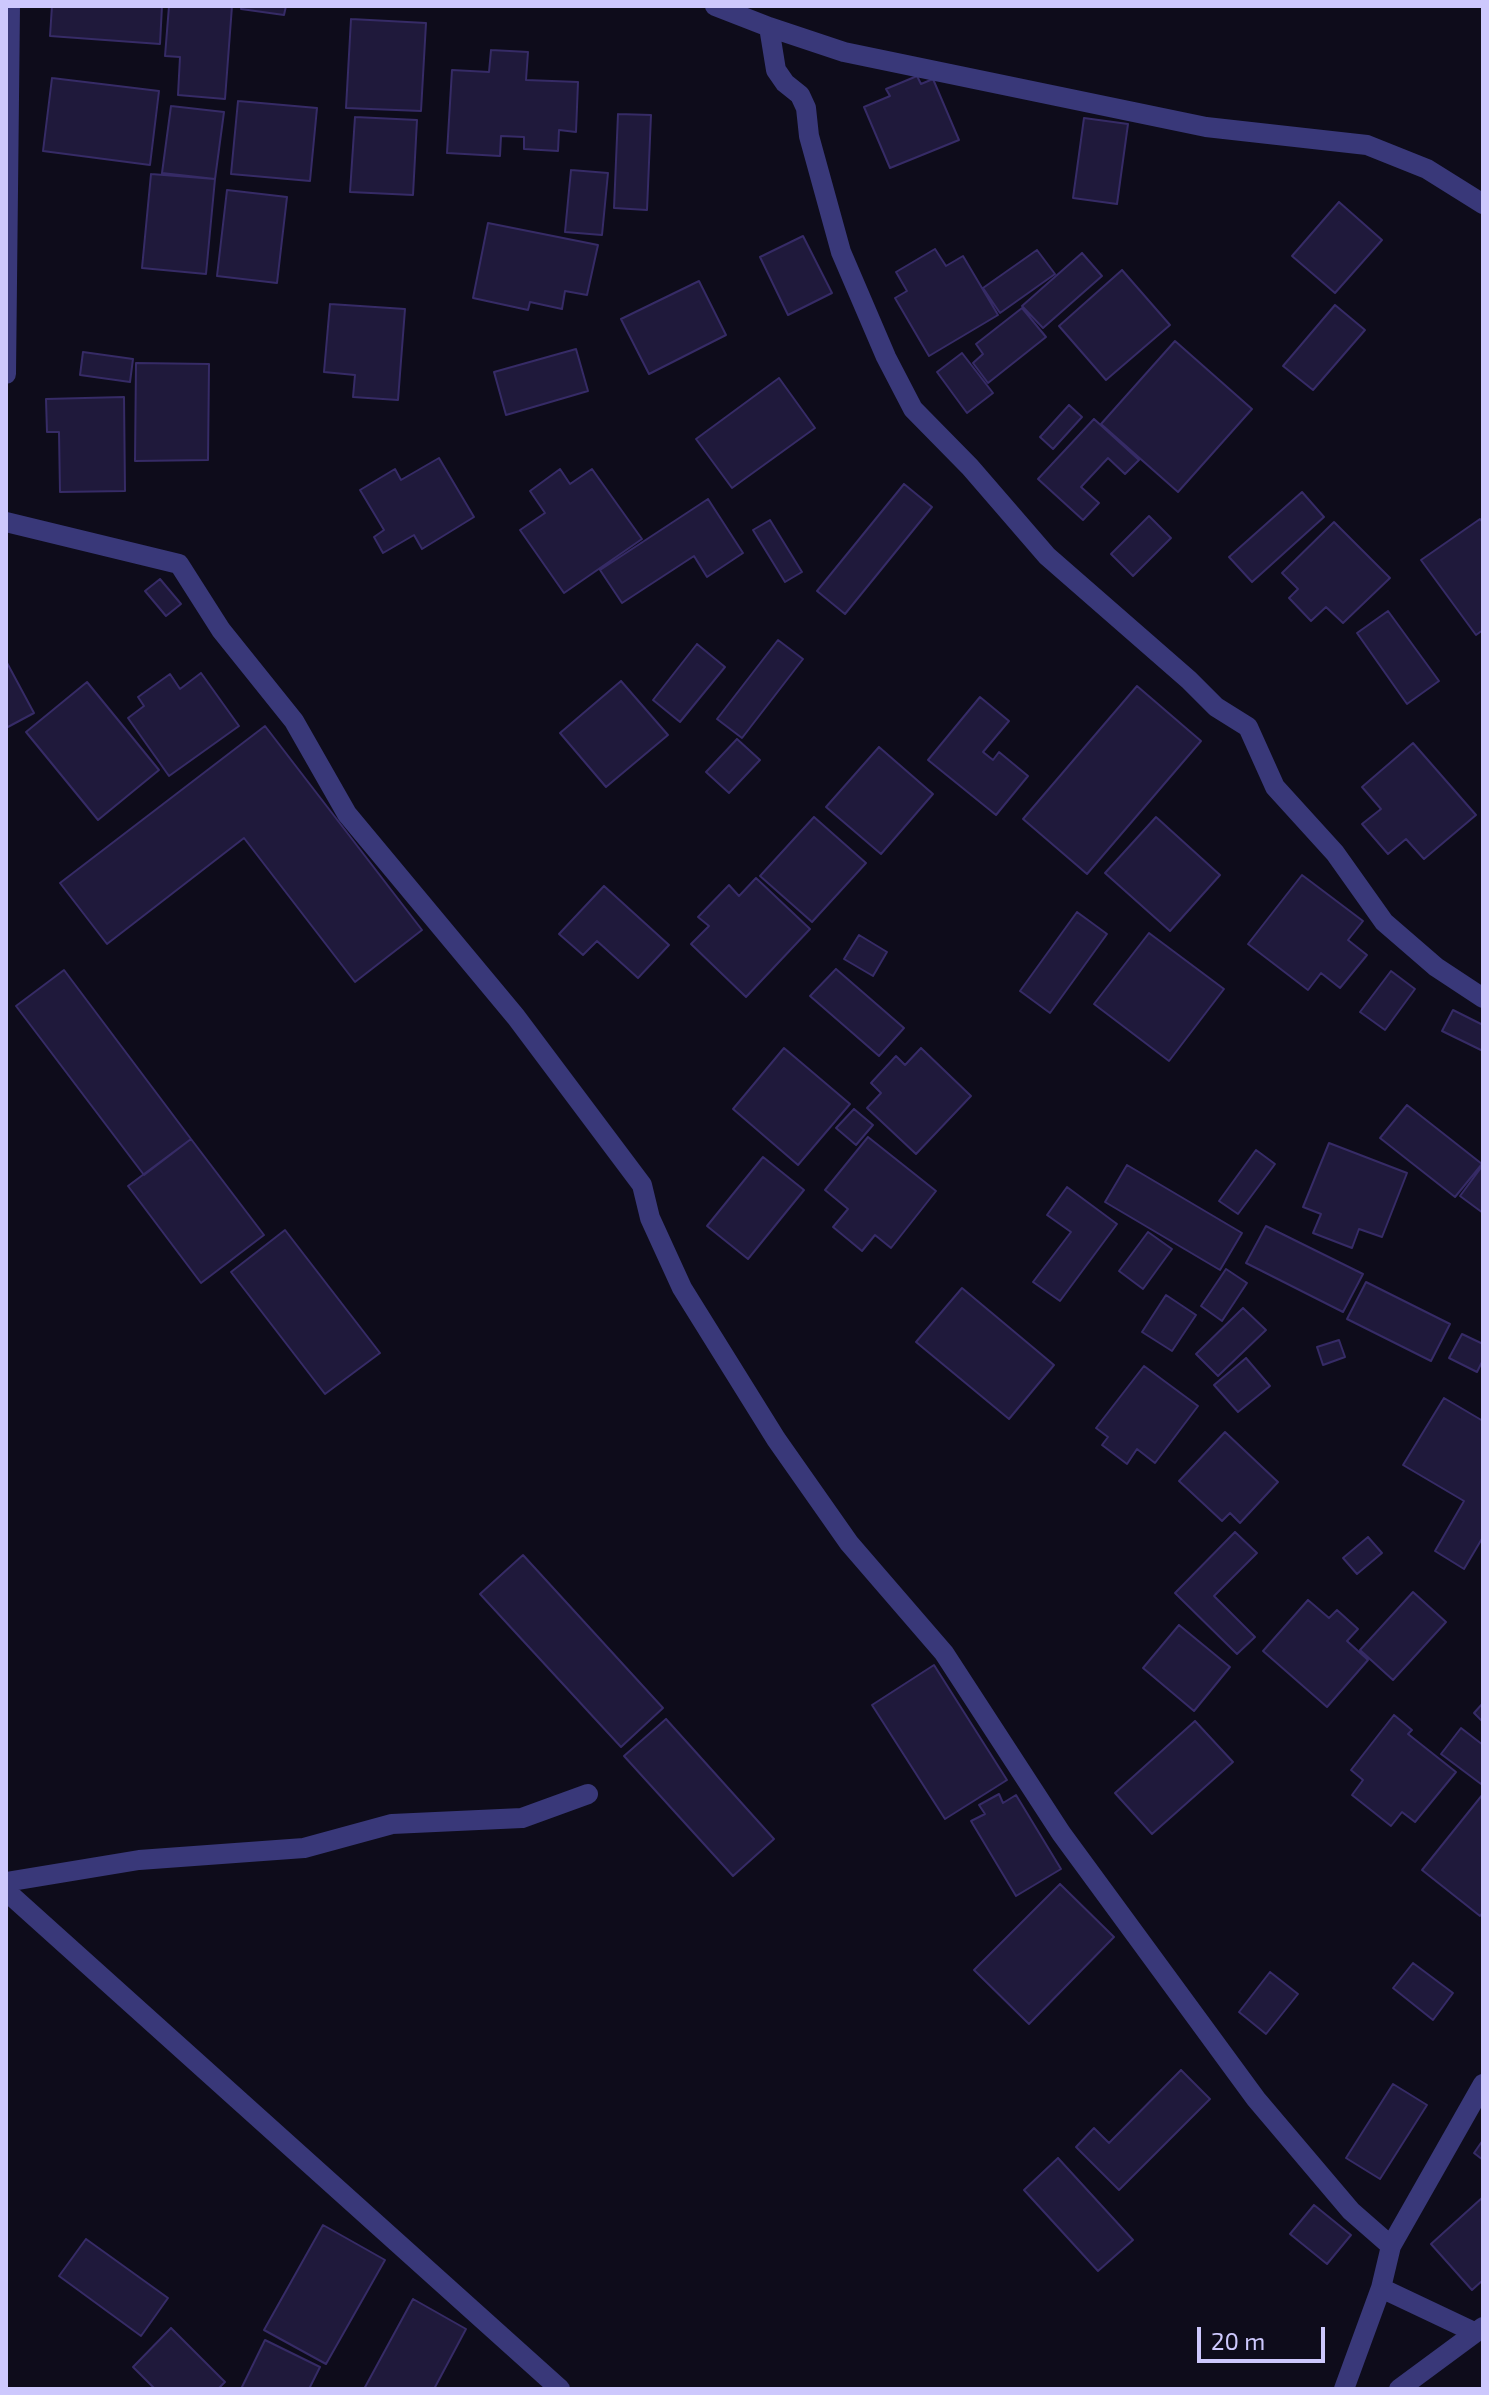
<!DOCTYPE html>
<html>
<head>
<meta charset="utf-8">
<style>
  body { margin:0 }
  #map { position:relative; width:1489px; height:2395px; overflow:hidden; background:#0e0c1b; font-family:"Exo 2",sans-serif }
  canvas { display:block }
  .frame { position:absolute; inset:0; border:8px solid #cdc8fd; pointer-events:none }
  .scale { position:absolute; left:1197px; top:2327px; width:128px; height:36px; box-sizing:border-box; border:4px solid #cdc8fd; border-top:0; padding-left:10px; font-size:24px; line-height:28px; white-space:nowrap; color:#cdc8fd; -webkit-text-stroke:6px #0e0c1b; paint-order:stroke }
</style>
</head>
<body>
<div id="map">
<canvas width="1489" height="2395"></canvas>
<div class="frame"></div>
<div class="scale">20 m</div>
</div>
<script>
const ctx = document.querySelector('canvas').getContext('2d');
ctx.lineJoin = 'round';
function fill(path, color) { ctx.fillStyle = color; ctx.fill(path, 'evenodd'); }
const shape = rows => new Path2D(rows.map(r => 'M' + r).join(''));
function strokePath(path, color, width, dash) { ctx.strokeStyle = color; ctx.lineWidth = width; ctx.lineCap = dash ? 'butt' : 'round'; ctx.setLineDash(dash || []); ctx.stroke(path); }
const building = shape([
  [52,6,162,6,160,44,50,36,52,6],
  [169,6,232,6,225,99,178,95,180,57,165,56,169,6],
  [242,6,286,6,284,15,241,9,242,6],
  [351,19,426,23,421,111,346,108,351,19],
  [491,50,528,52,526,80,578,82,576,132,559,130,558,151,524,149,524,137,501,136,500,156,447,153,452,70,489,72,491,50],
  [917,76,921,84,933,79,959,140,890,168,864,107,890,96,886,89,917,76],
  [52,78,159,91,150,165,43,151,52,78],
  [238,101,317,108,310,181,231,174,238,101],
  [171,106,224,112,215,179,162,173,171,106],
  [618,114,651,115,647,210,614,208,618,114],
  [355,117,417,120,413,195,350,192,355,117],
  [1084,118,1128,124,1117,204,1073,198,1084,118],
  [571,170,608,173,602,235,565,232,571,170],
  [151,174,215,179,206,274,142,268,151,174],
  [227,190,287,197,277,283,217,276,227,190],
  [1339,202,1382,240,1335,293,1292,256,1339,202],
  [488,223,598,245,587,295,565,291,562,309,530,302,528,310,473,298,488,223],
  [803,236,832,293,788,315,760,257,803,236],
  [935,249,946,266,963,256,998,315,929,356,895,298,907,291,896,272,935,249],
  [1037,250,1055,274,1000,313,983,288,1037,250],
  [1082,253,1102,276,1043,328,1022,306,1082,253],
  [1122,270,1170,325,1106,380,1059,326,1122,270],
  [699,281,726,335,649,374,621,319,699,281],
  [330,304,405,309,398,400,353,397,355,375,324,372,330,304],
  [1335,305,1365,330,1313,390,1283,366,1335,305],
  [1022,308,1046,337,988,383,973,363,983,354,976,344,1022,308],
  [1175,341,1252,409,1178,492,1101,424,1175,341],
  [576,349,588,391,506,415,494,372,576,349],
  [83,352,133,359,130,382,80,375,83,352],
  [962,353,993,393,967,413,937,372,962,353],
  [136,363,209,364,208,460,135,461,136,363],
  [779,378,815,428,732,488,696,439,779,378],
  [124,397,125,491,60,492,59,432,47,432,46,399,124,397],
  [1069,405,1082,417,1053,449,1040,437,1069,405],
  [1094,419,1139,460,1125,474,1108,458,1081,487,1099,503,1083,520,1038,479,1094,419],
  [439,458,474,517,422,549,414,535,383,553,374,537,384,530,360,490,395,469,401,480,439,458],
  [560,469,570,484,592,469,642,539,564,593,520,530,545,513,530,491,560,469],
  [904,484,932,507,845,614,817,591,904,484],
  [1302,492,1324,517,1252,582,1229,557,1302,492],
  [708,499,743,553,707,577,694,556,622,603,600,570,708,499],
  [1149,516,1171,538,1133,576,1111,554,1149,516],
  [1480,519,1483,523,1483,630,1476,635,1421,560,1480,519],
  [770,520,802,572,785,582,753,530,770,520],
  [1334,522,1390,578,1343,623,1326,607,1311,621,1289,598,1298,589,1282,573,1334,522],
  [160,579,181,604,166,616,145,591,160,579],
  [1388,611,1439,681,1407,704,1357,633,1388,611],
  [778,640,803,659,742,738,717,719,778,640],
  [697,644,725,667,680,722,653,700,697,644],
  [6,661,34,713,6,728,6,661],
  [201,673,239,726,169,776,128,718,144,706,138,697,170,674,180,689,201,673],
  [621,681,668,735,606,787,560,733,621,681],
  [87,682,159,770,98,820,26,732,87,682],
  [1137,686,1201,741,1087,874,1023,819,1137,686],
  [980,697,1009,721,983,752,993,760,999,752,1028,776,996,815,928,760,980,697],
  [265,726,422,930,355,982,244,838,107,944,60,883,265,726],
  [737,739,760,760,729,793,706,772,737,739],
  [1413,743,1476,815,1424,859,1406,839,1388,854,1362,824,1381,809,1362,787,1413,743],
  [879,747,933,794,881,854,826,807,879,747],
  [814,817,866,863,812,922,760,876,814,817],
  [1156,817,1220,875,1170,931,1105,873,1156,817],
  [1302,875,1363,921,1348,940,1367,955,1340,988,1321,973,1308,990,1248,944,1302,875],
  [756,878,810,929,746,997,691,944,709,926,698,917,729,885,739,896,756,878],
  [604,886,669,945,638,978,597,941,583,955,559,934,604,886],
  [1077,912,1107,934,1050,1013,1020,991,1077,912],
  [1149,933,1224,989,1169,1061,1094,1004,1149,933],
  [859,935,887,952,873,976,844,959,859,935],
  [836,969,904,1028,879,1056,810,996,836,969],
  [64,970,191,1139,144,1175,16,1006,64,970],
  [1391,971,1415,989,1385,1030,1360,1012,1391,971],
  [1453,1010,1483,1025,1483,1051,1442,1031,1453,1010],
  [784,1048,850,1104,798,1165,733,1109,784,1048],
  [921,1048,971,1096,916,1154,867,1108,881,1093,871,1083,896,1056,905,1065,921,1048],
  [1407,1105,1482,1164,1455,1197,1380,1138,1407,1105],
  [854,1109,873,1125,856,1145,836,1128,854,1109],
  [868,1137,936,1191,891,1248,875,1235,862,1251,833,1227,848,1209,825,1190,868,1137],
  [191,1139,264,1235,201,1283,128,1186,191,1139],
  [1329,1143,1407,1173,1382,1237,1359,1229,1352,1248,1313,1233,1321,1214,1303,1207,1329,1143],
  [1256,1150,1275,1164,1238,1214,1219,1201,1256,1150],
  [763,1157,804,1190,748,1259,707,1226,763,1157],
  [1127,1165,1242,1233,1220,1270,1105,1202,1127,1165],
  [1483,1165,1483,1213,1460,1196,1483,1165],
  [1067,1187,1117,1224,1060,1301,1033,1282,1071,1232,1047,1215,1067,1187],
  [1266,1226,1363,1274,1343,1312,1246,1263,1266,1226],
  [285,1230,380,1353,325,1394,231,1272,285,1230],
  [1148,1232,1172,1249,1143,1289,1119,1271,1148,1232],
  [1226,1269,1247,1283,1222,1321,1201,1306,1226,1269],
  [1366,1282,1450,1324,1431,1361,1347,1319,1366,1282],
  [962,1288,1054,1365,1009,1419,916,1342,962,1288],
  [1166,1295,1196,1315,1172,1351,1142,1332,1166,1295],
  [1243,1308,1266,1330,1218,1376,1196,1354,1243,1308],
  [1462,1334,1483,1344,1483,1360,1477,1372,1449,1358,1462,1334],
  [1339,1340,1345,1357,1323,1365,1317,1347,1339,1340],
  [1246,1358,1270,1386,1238,1412,1214,1385,1246,1358],
  [1144,1366,1198,1406,1155,1463,1137,1449,1127,1464,1102,1445,1108,1437,1096,1428,1144,1366],
  [1444,1398,1483,1421,1483,1537,1464,1569,1435,1551,1464,1501,1403,1465,1444,1398],
  [1225,1432,1278,1482,1240,1523,1230,1513,1222,1521,1179,1481,1225,1432],
  [1235,1532,1257,1553,1214,1596,1255,1637,1237,1654,1175,1593,1235,1532],
  [1368,1537,1382,1553,1357,1574,1343,1558,1368,1537],
  [523,1555,663,1708,621,1747,480,1594,523,1555],
  [1413,1592,1446,1622,1393,1680,1360,1650,1413,1592],
  [1308,1600,1329,1618,1337,1610,1358,1629,1347,1641,1368,1660,1327,1707,1263,1651,1308,1600],
  [1179,1625,1230,1667,1194,1711,1143,1668,1179,1625],
  [934,1665,1007,1780,945,1819,872,1705,934,1665],
  [1483,1703,1483,1722,1474,1713,1483,1703],
  [1394,1715,1412,1730,1408,1734,1456,1772,1415,1822,1402,1812,1391,1826,1352,1795,1363,1780,1351,1770,1394,1715],
  [666,1719,774,1839,733,1876,624,1756,666,1719],
  [1195,1721,1233,1762,1152,1834,1115,1793,1195,1721],
  [1461,1728,1483,1745,1483,1781,1481,1784,1441,1754,1461,1728],
  [999,1794,1003,1803,1016,1795,1061,1869,1016,1896,971,1821,985,1814,979,1805,999,1794],
  [1483,1794,1483,1912,1480,1916,1422,1870,1483,1794],
  [1060,1884,1114,1937,1029,2024,974,1970,1060,1884],
  [1413,1963,1453,1993,1433,2020,1393,1988,1413,1963],
  [1270,1972,1298,1994,1266,2034,1239,2012,1270,1972],
  [1181,2070,1210,2099,1119,2190,1076,2147,1094,2128,1109,2143,1181,2070],
  [1393,2084,1427,2105,1380,2179,1346,2158,1393,2084],
  [1483,2140,1483,2160,1474,2153,1483,2140],
  [1058,2158,1133,2240,1098,2271,1024,2190,1058,2158],
  [1483,2197,1483,2280,1472,2290,1431,2244,1483,2197],
  [1314,2205,1351,2235,1327,2264,1290,2234,1314,2205],
  [323,2225,385,2260,326,2364,264,2330,323,2225],
  [86,2239,168,2298,141,2336,59,2276,86,2239],
  [413,2299,466,2329,434,2389,364,2389,413,2299],
  [171,2328,225,2382,218,2389,155,2389,133,2367,171,2328],
  [265,2340,320,2367,309,2389,241,2389,265,2340]
]);
fill(building, '#1f193b');
strokePath(building, '#362b66', 2);
strokePath(shape([
  [715,6,769,27,776,70,785,83,800,95,806,108,809,136,841,252,886,357,913,409,970,467,1047,556,1189,680,1216,707,1248,727,1275,787,1335,853,1384,922,1436,967,1483,998],
  [769,27,844,52,1206,127,1367,145,1427,169,1483,204],
  [6,374,10,6],
  [6,522,179,564,221,630,294,721,347,814,516,1017,642,1185,650,1218,682,1288,776,1439,849,1543,944,1653,1061,1833,1256,2099,1351,2211,1391,2246],
  [6,1882,139,1860,304,1848,392,1824,522,1818,588,1794],
  [6,1891,560,2389],
  [1381,2288,1474,2332],
  [1344,2389,1381,2288,1391,2246,1483,2084],
  [1399,2389,1483,2327]
]), '#393879', 20);
</script>
</body>
</html>
